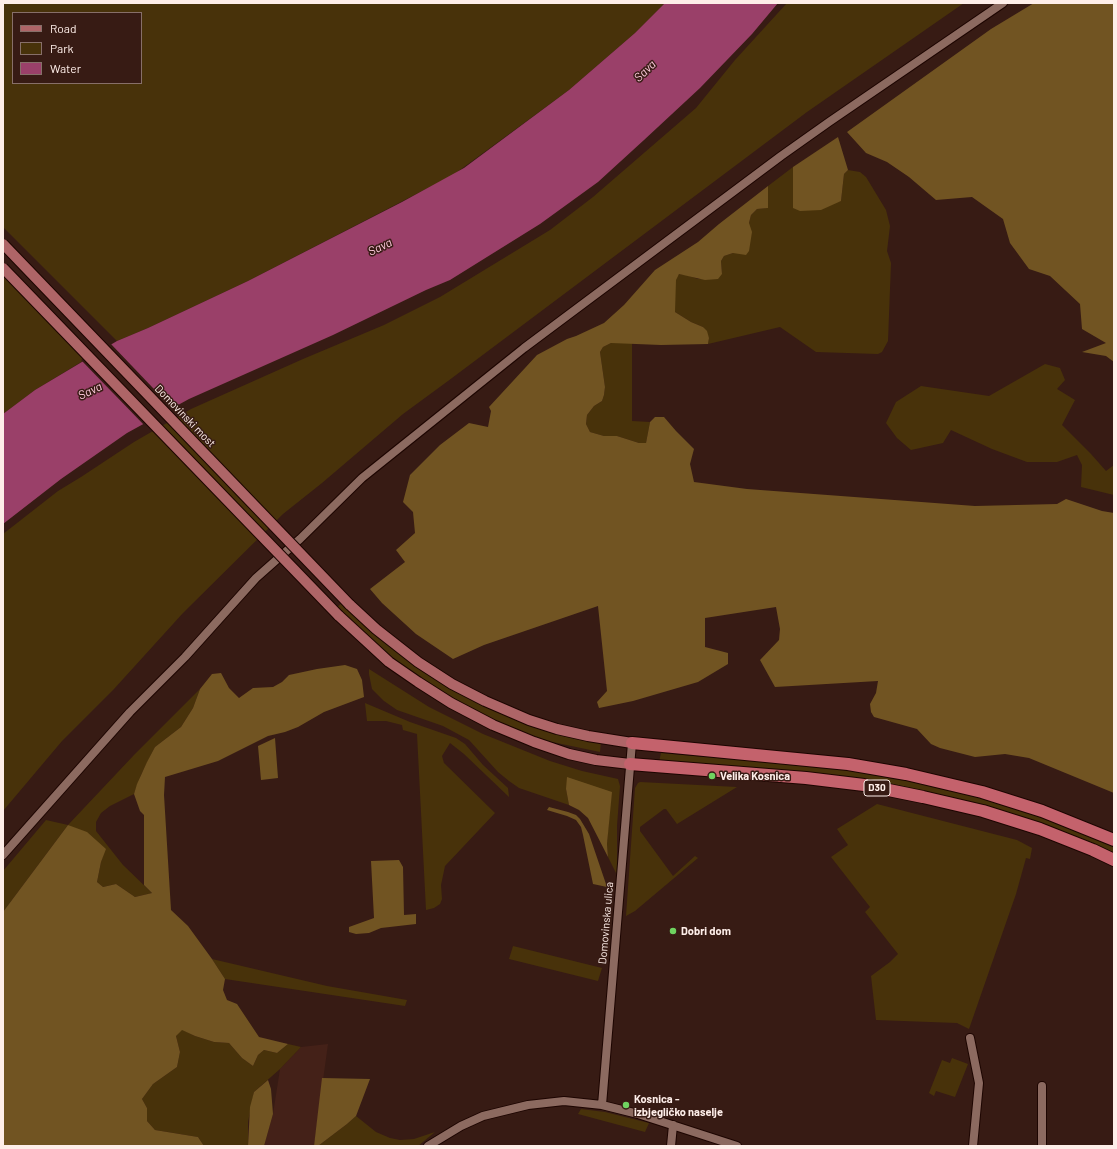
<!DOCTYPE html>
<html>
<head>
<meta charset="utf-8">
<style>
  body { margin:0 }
  #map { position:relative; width:1117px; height:1149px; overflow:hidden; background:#371b14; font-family:Barlow,sans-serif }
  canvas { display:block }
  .frame { position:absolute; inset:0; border:4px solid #feeee9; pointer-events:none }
  .legend { position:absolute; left:12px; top:12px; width:130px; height:72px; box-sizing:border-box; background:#371b14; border:1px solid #876f69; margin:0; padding:5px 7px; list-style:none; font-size:12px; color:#feeee9 }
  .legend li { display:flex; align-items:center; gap:8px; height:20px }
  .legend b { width:20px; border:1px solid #876f69 }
</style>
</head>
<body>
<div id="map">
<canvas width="1117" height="1149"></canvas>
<div class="frame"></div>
<ul class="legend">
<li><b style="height:5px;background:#ae6567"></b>Road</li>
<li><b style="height:11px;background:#48320a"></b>Park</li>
<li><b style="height:11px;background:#9a4069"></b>Water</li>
</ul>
</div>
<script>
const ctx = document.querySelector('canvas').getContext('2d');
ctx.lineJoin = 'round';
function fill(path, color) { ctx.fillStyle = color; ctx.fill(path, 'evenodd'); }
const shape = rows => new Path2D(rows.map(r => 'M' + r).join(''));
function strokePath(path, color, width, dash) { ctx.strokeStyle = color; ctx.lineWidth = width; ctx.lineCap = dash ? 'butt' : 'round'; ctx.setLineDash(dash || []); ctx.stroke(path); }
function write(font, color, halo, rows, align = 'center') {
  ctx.font = font + ' Barlow,sans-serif'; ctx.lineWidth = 3; ctx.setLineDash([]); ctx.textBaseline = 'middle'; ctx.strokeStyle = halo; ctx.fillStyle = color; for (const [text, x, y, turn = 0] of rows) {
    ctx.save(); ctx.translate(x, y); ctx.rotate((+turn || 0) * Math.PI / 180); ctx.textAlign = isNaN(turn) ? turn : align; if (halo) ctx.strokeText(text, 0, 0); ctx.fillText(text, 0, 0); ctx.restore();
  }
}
fill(shape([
  [328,1044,314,1146,264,1146,273,1114,280,1069,301,1047]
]), '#442118');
fill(shape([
  [3,3,665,3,635,33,569,90,453,175,248,281,148,328,117,341,3,227],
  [13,13,141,13,141,83,13,83],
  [787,3,964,3,807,112,448,381,403,414,322,483,283,514,183,613,114,689,62,741,3,811,3,534,58,491,81,477,134,442,191,409,303,359,384,325,440,297,550,230,593,197,696,108,735,60],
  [793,167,793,207,841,201,844,174,848,170,860,172,866,177,886,210,890,226,887,251,891,263,888,341,882,352,878,354,816,352,780,327,708,344,709,338,703,327,691,322,675,312,675,280,679,274,687,275,698,279,722,274,721,261,724,256,733,253,749,223,751,215,757,209,767,208,768,186],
  [3,275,86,359,35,390,3,414],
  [611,343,632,343,632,421,650,422,646,443,639,443,617,436,604,436,590,432,586,424,587,415,594,406,602,401,604,395,605,387,600,352,603,347],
  [1045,364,1060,368,1065,380,1057,389,1075,400,1062,425,1091,454,1106,471,1114,465,1114,495,1081,487,1082,465,1077,455,1057,462,1027,462,992,449,951,430,943,443,911,450,897,438,886,423,896,402,921,386,989,396],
  [343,602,457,691,601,742,600,752,533,738,509,729,441,693,397,664,336,608],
  [369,669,429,707,483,734,550,761,582,771,618,779,620,786,617,826,617,875,608,857,607,844,611,792,566,789,569,805,519,788,509,781,498,772,469,740,443,726,397,710,384,701,372,689,369,674],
  [200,689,193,708,181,727,155,747,141,775,134,794,110,806,101,813,96,822,96,831,123,865,152,893,135,897,116,884,103,887,97,882,101,862,105,849,68,825,3,912,3,871,46,820,68,825,134,755],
  [365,703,410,722,456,738,465,744,483,765,508,788,509,797,464,754,450,743,442,756,444,763,495,813,445,866,441,885,442,899,440,904,434,908,426,910,417,734,403,730,402,725,386,721,367,721],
  [661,753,706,757,720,757,825,767,900,779,939,787,974,796,1047,819,1114,847,1114,856,955,799,659,762],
  [640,782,737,787,677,824,666,809,664,809,640,827,640,831,643,835,673,876,695,856,698,858,635,911,626,916,635,788,638,783],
  [877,804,1017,840,1032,848,1030,859,1026,858,1016,894,969,1029,957,1023,876,1020,871,976,890,962,898,954,865,912,870,907,831,857,848,845,837,829],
  [513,946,602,968,598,981,509,959],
  [212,959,327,986,407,1000,405,1006,225,979],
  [181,1029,195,1036,214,1042,229,1043,242,1058,253,1066,258,1055,264,1050,277,1053,288,1044,301,1047,280,1069,254,1092,248,1122,248,1146,204,1146,198,1137,155,1130,147,1121,147,1108,142,1099,153,1084,177,1067,180,1052,176,1036],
  [952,1058,968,1064,955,1097,936,1091,934,1096,929,1093,942,1060,950,1063],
  [581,1109,605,1112,649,1123,645,1132,578,1114],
  [356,1116,376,1132,390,1138,400,1140,414,1139,435,1132,418,1146,318,1146,347,1124]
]), '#48320a');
fill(shape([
  [1034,3,1114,3,1114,362,1106,356,1082,352,1106,343,1082,329,1080,304,1050,276,1029,269,1010,243,1003,219,972,197,936,200,909,177,887,162,866,153,847,132,991,29],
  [838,137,848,170,844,174,841,201,821,210,800,211,793,208,793,167],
  [768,186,768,208,757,209,751,215,749,223,752,232,749,251,746,255,733,253,724,256,721,261,722,274,718,279,705,280,679,274,676,280,675,312,691,322,703,327,707,331,709,338,708,344,661,345,611,343,603,347,600,352,605,387,604,395,602,401,594,406,587,415,586,424,590,432,604,436,617,436,639,443,646,443,650,422,655,417,664,417,676,431,694,449,690,464,694,482,747,489,975,506,1057,504,1066,499,1102,511,1114,513,1114,793,1029,758,1005,754,975,757,940,748,931,744,917,729,874,717,871,712,870,704,876,693,878,681,775,687,760,660,779,640,780,629,776,607,705,618,705,647,728,653,728,664,698,682,633,701,599,708,597,702,607,691,598,606,484,645,453,659,416,634,382,603,370,589,405,562,396,550,415,533,413,512,403,502,410,475,440,445,469,423,488,427,491,411,489,407,537,355,567,339,576,336,604,323,624,305,655,270,698,242,719,224],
  [345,665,357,669,362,680,364,697,324,712,298,727,285,732,268,736,218,761,165,777,164,795,171,910,188,926,212,959,225,979,223,990,227,1000,237,1004,259,1037,288,1044,277,1053,264,1050,258,1055,253,1066,242,1058,229,1043,214,1042,195,1036,182,1030,176,1036,180,1052,177,1067,153,1084,142,1099,147,1108,147,1121,155,1130,198,1137,204,1146,3,1146,3,912,68,825,87,832,106,849,101,862,97,882,103,887,116,884,135,897,152,893,144,885,144,815,140,811,134,794,137,784,147,762,155,747,181,727,193,708,200,689,212,674,221,673,229,688,239,698,253,688,273,687,282,682,289,675,317,669],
  [275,738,278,778,261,780,258,746],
  [567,777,612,792,607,844,608,857,588,818,579,810,569,805,566,789],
  [549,807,568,812,576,815,580,819,589,834,607,887,593,884,583,835,581,827,576,820,567,816,547,810],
  [399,860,403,867,404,915,416,914,416,924,381,928,369,933,356,934,349,932,349,927,374,918,371,861],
  [322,1078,370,1079,356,1116,347,1124,318,1146,314,1146],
  [268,1080,271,1089,273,1114,264,1146,248,1146,250,1107,254,1092]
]), '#715422');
fill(shape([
  [665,3,778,3,752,34,700,88,644,140,598,182,540,224,450,280,426,290,333,335,189,399,127,433,61,479,3,524,3,414,35,390,117,341,148,328,248,281,402,202,464,168,569,90,635,33]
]), '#9a4069');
fill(shape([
  [110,343,174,410,145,426,81,360]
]), '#371b14');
const minor = shape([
  [3,855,130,712,185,657,256,578,300,539,362,478,524,348,781,156,829,122,1003,3],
  [970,1038,979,1083,973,1146],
  [1042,1086,1042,1146],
  [602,1105,632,743],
  [428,1146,461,1126,483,1116,528,1105,564,1101,602,1105,638,1114,737,1146],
  [671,1146,673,1125]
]);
const major = shape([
  [349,604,376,629,418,662,452,684,485,701,529,720,557,729,588,736,632,743],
  [338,615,389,662,418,682,451,703,493,725,534,742,569,754,596,760,630,764]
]);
const highway = shape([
  [632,743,848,764,906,774,982,792,1042,811,1114,840],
  [630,764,806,778,864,785,923,797,983,811,1040,829,1093,850,1114,860]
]);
strokePath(minor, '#1d0501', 10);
strokePath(major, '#1d0501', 12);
strokePath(highway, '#1d0501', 14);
strokePath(minor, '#8c6a60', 8);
strokePath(major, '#ae6567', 10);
strokePath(highway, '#c4626c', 12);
const majorBridge = shape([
  [3,244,349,604],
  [3,268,338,615]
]);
strokePath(majorBridge, '#1d0501', 12, []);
strokePath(majorBridge, '#ae6567', 10);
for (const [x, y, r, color] of [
  [712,776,4,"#6fd360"],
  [673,931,4,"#6fd360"],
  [626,1105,4,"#6fd360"]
]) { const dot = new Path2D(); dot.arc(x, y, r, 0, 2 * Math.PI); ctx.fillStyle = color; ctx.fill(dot); strokePath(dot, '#371b14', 1.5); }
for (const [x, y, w] of [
  [877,788,26]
]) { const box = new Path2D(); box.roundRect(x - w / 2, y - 8, w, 16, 3); ctx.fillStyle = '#371b14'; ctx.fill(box); strokePath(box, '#feeee9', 1); }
write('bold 10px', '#feeee9', null, [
  ["D30",877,788]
]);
write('11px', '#feeee9', '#371b14', [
  ["Domovinski most",185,416,46],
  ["Domovinska ulica",606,923,-85]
]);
write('bold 11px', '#feeee9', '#371b14', [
  ["Velika Kosnica",720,776],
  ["Dobri dom",681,931],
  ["Kosnica -",634,1099],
  ["izbjegličko naselje",634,1112]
], 'left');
write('italic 12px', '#fcc8db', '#371b14', [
  ["Sava",645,71,-44],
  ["Sava",380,247,-26],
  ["Sava",90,391,-26]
]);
</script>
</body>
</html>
